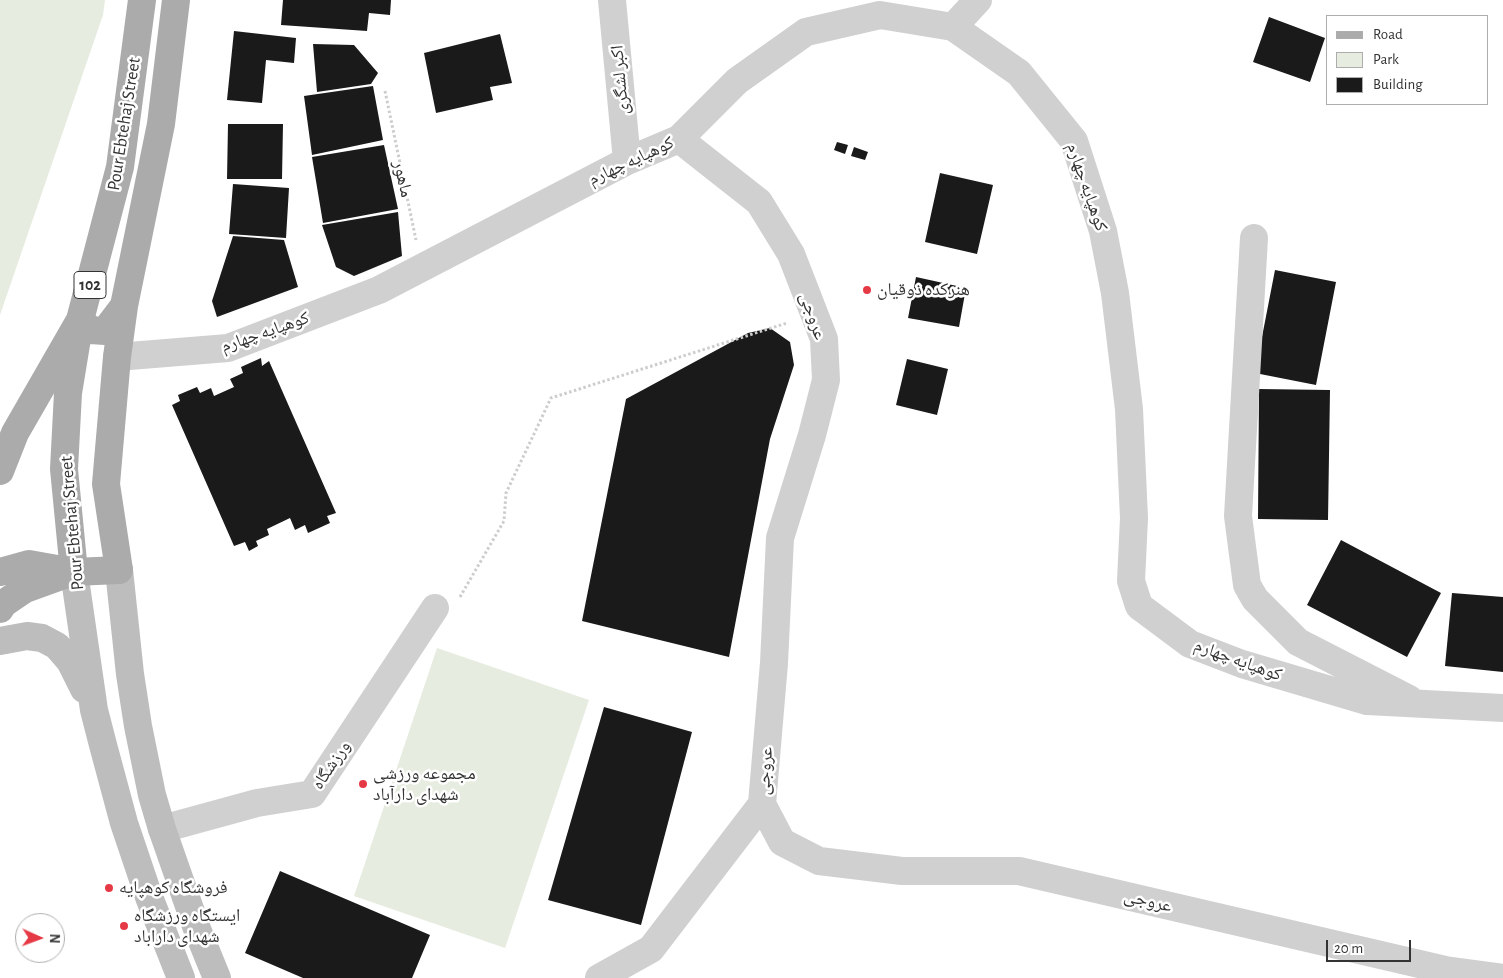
<!DOCTYPE html>
<html>
<head>
<meta charset="utf-8">
<style>
  body { margin:0 }
  #map { position:relative; width:1503px; height:978px; overflow:hidden; background:#fff; font-family:"Alegreya Sans",sans-serif }
  canvas { display:block }
  .legend { position:absolute; left:1326px; top:15px; width:162px; height:90px; box-sizing:border-box; background:#fff; border:1px solid #adadad; margin:0; padding:6px 9px; list-style:none; font-size:15px; color:#333 }
  .legend li { display:flex; align-items:center; gap:10px; height:25px }
  .legend b { width:25px; border:1px solid #adadad }
  .north { position:absolute; left:15px; top:913px; width:50px; height:50px; box-sizing:border-box; background:#fff; border:1px solid #adadad; border-radius:50%; rotate:92deg; font-size:14px; font-weight:700; line-height:20px; text-align:center; color:#333 }
  .north::after { content:''; display:block; margin:auto; width:18px; height:22px; background:#e63946; clip-path:polygon(50% 0,100% 100%,50% 72%,0 100%) }
  .scale { position:absolute; left:1326px; top:940px; width:85px; height:22px; box-sizing:border-box; border:2px solid #333; border-top:0; padding-left:6px; font-size:15px; line-height:18px; white-space:nowrap; color:#333; -webkit-text-stroke:4px #fff; paint-order:stroke }
</style>
</head>
<body>
<div id="map">
<canvas width="1503" height="978"></canvas>
<ul class="legend">
<li><b style="height:6px;background:#ababab"></b>Road</li>
<li><b style="height:14px;background:#e6ecdf"></b>Park</li>
<li><b style="height:14px;background:#1a1a1a"></b>Building</li>
</ul>
<div class="north">N</div>
<div class="scale">20 m</div>
</div>
<script>
const ctx = document.querySelector('canvas').getContext('2d');
ctx.lineJoin = 'round';
function fill(path, color) { ctx.fillStyle = color; ctx.fill(path, 'evenodd'); }
const shape = rows => new Path2D(rows.map(r => 'M' + r).join(''));
function strokePath(path, color, width, dash) { ctx.strokeStyle = color; ctx.lineWidth = width; ctx.lineCap = dash ? 'butt' : 'round'; ctx.setLineDash(dash || []); ctx.stroke(path); }
function write(font, color, halo, rows, align = 'center') {
  ctx.font = font + ' "Alegreya Sans","Noto Naskh Arabic",sans-serif'; ctx.lineWidth = 5; ctx.setLineDash([]); ctx.textBaseline = 'middle'; ctx.strokeStyle = halo; ctx.fillStyle = color; for (const [text, x, y, turn = 0] of rows) {
    ctx.save(); ctx.translate(x, y); ctx.rotate((+turn || 0) * Math.PI / 180); ctx.textAlign = isNaN(turn) ? turn : align; if (halo) ctx.strokeText(text, 0, 0); ctx.fillText(text, 0, 0); ctx.restore();
  }
}
fill(shape([
  [0,0,105,0,103,15,0,315],
  [437,648,589,700,505,948,354,896]
]), '#e6ecdf');
fill(shape([
  [283,0,391,0,390,15,369,13,367,31,281,25],
  [1269,17,1325,38,1310,82,1253,62],
  [234,31,296,38,294,63,266,60,262,103,227,100],
  [500,34,512,83,490,87,493,100,436,113,424,53],
  [313,44,354,45,378,73,371,84,317,92],
  [373,86,383,140,312,155,304,96],
  [228,124,283,124,282,179,227,179],
  [837,142,848,145,845,154,834,150],
  [384,145,398,209,323,223,312,157],
  [854,147,868,152,865,160,851,156],
  [940,173,993,185,977,254,925,242],
  [233,184,289,188,286,238,229,234],
  [398,212,402,256,354,276,336,267,322,225],
  [233,236,284,240,298,287,217,317,212,301],
  [1275,270,1336,282,1316,385,1255,373],
  [916,277,966,288,959,327,908,318],
  [770,328,790,342,794,365,770,439,729,657,582,621,626,399,748,333],
  [261,358,262,366,269,361,336,513,327,516,330,523,308,533,305,525,295,530,290,518,267,529,269,535,256,541,258,546,249,551,245,542,234,546,172,405,180,401,178,395,197,387,200,393,211,388,214,396,234,387,230,379,243,373,241,367],
  [907,359,948,369,937,415,896,405],
  [1259,389,1330,390,1328,520,1258,519],
  [1341,540,1441,593,1407,657,1307,605],
  [1452,593,1503,597,1503,672,1445,666],
  [604,707,692,732,641,925,548,900],
  [280,871,430,935,412,978,303,978,245,953]
]), '#1a1a1a');
strokePath(shape([
  [385,91,416,240],
  [460,597,504,521,506,493,551,398,787,323]
]), '#cdcdcd', 3, [2.5, 2.5]);
strokePath(shape([
  [612,0,627,161],
  [953,27,978,0],
  [679,139,759,202,791,254,824,339,826,380,812,435,780,538,774,663,762,804,782,842,819,861,902,871,1019,871,1445,970,1503,978],
  [1254,238,1238,516,1247,585,1255,599,1298,642,1409,699],
  [117,357,228,348,379,290,627,161,679,139,737,81,806,32,880,15,953,27,1019,73,1074,141,1103,231,1115,293,1129,409,1134,518,1131,581,1139,606,1190,644,1242,664,1367,701,1503,708],
  [162,829,257,803,312,794,435,608],
  [599,978,651,949,762,804]
]), '#d0d0d0', 28);
strokePath(shape([
  [119,570,130,674,138,726,152,795,162,829,197,929,217,978],
  [74,572,94,710,103,745,124,823,149,897,181,978],
  [0,641,27,636,42,638,57,646,70,661,84,689]
]), '#bdbdbd', 28);
strokePath(shape([
  [0,471,15,433,80,320,91,330,105,331,124,306],
  [0,572,29,564,74,572,119,570,106,484,117,357,124,306,161,124,176,0],
  [74,572,64,469,68,393,80,320,120,167,142,0],
  [0,609,3,604,25,589,72,572]
]), '#ababab', 28);
for (const [x, y, r, color] of [
  [867,290,5,"#e63946"],
  [363,784,5,"#e63946"],
  [109,888,5,"#e63946"],
  [124,926,5,"#e63946"]
]) { const dot = new Path2D(); dot.arc(x, y, r, 0, 2 * Math.PI); ctx.fillStyle = color; ctx.fill(dot); strokePath(dot, '#fff', 2); }
for (const [x, y, w] of [
  [90,285,32]
]) { const box = new Path2D(); box.roundRect(x - w / 2, y - 13.5, w, 27, 4); ctx.fillStyle = '#fff'; ctx.fill(box); strokePath(box, '#333', 1); }
write('bold 16px', '#333', null, [
  ["102",90,285]
]);
write('18px', '#333', '#fff', [
  ["اکبر لشگری",620,80,-95],
  ["Pour Ebtehaj Street",124,124,-81],
  ["کوهپایه چهارم",631,161,-25],
  ["ماهور",403,179,78],
  ["کوهپایه چهارم",1087,187,71],
  ["عروجی",813,316,71],
  ["کوهپایه چهارم",265,332,-19],
  ["Pour Ebtehaj Street",72,523,-95],
  ["کوهپایه چهارم",1238,660,20],
  ["ورزشگاه",331,765,-56],
  ["عروجی",765,771,-86],
  ["عروجی",1148,901,13]
]);
write('18px', '#333', '#fff', [
  ["هنرکده ذوقیان",877,290],
  ["مجموعه ورزشی",373,774],
  ["شهدای دارآباد",373,795],
  ["فروشگاه کوهپایه",119,888],
  ["ایستگاه ورزشگاه",134,916],
  ["شهدای داراباد",134,937]
], 'left');
</script>
</body>
</html>
